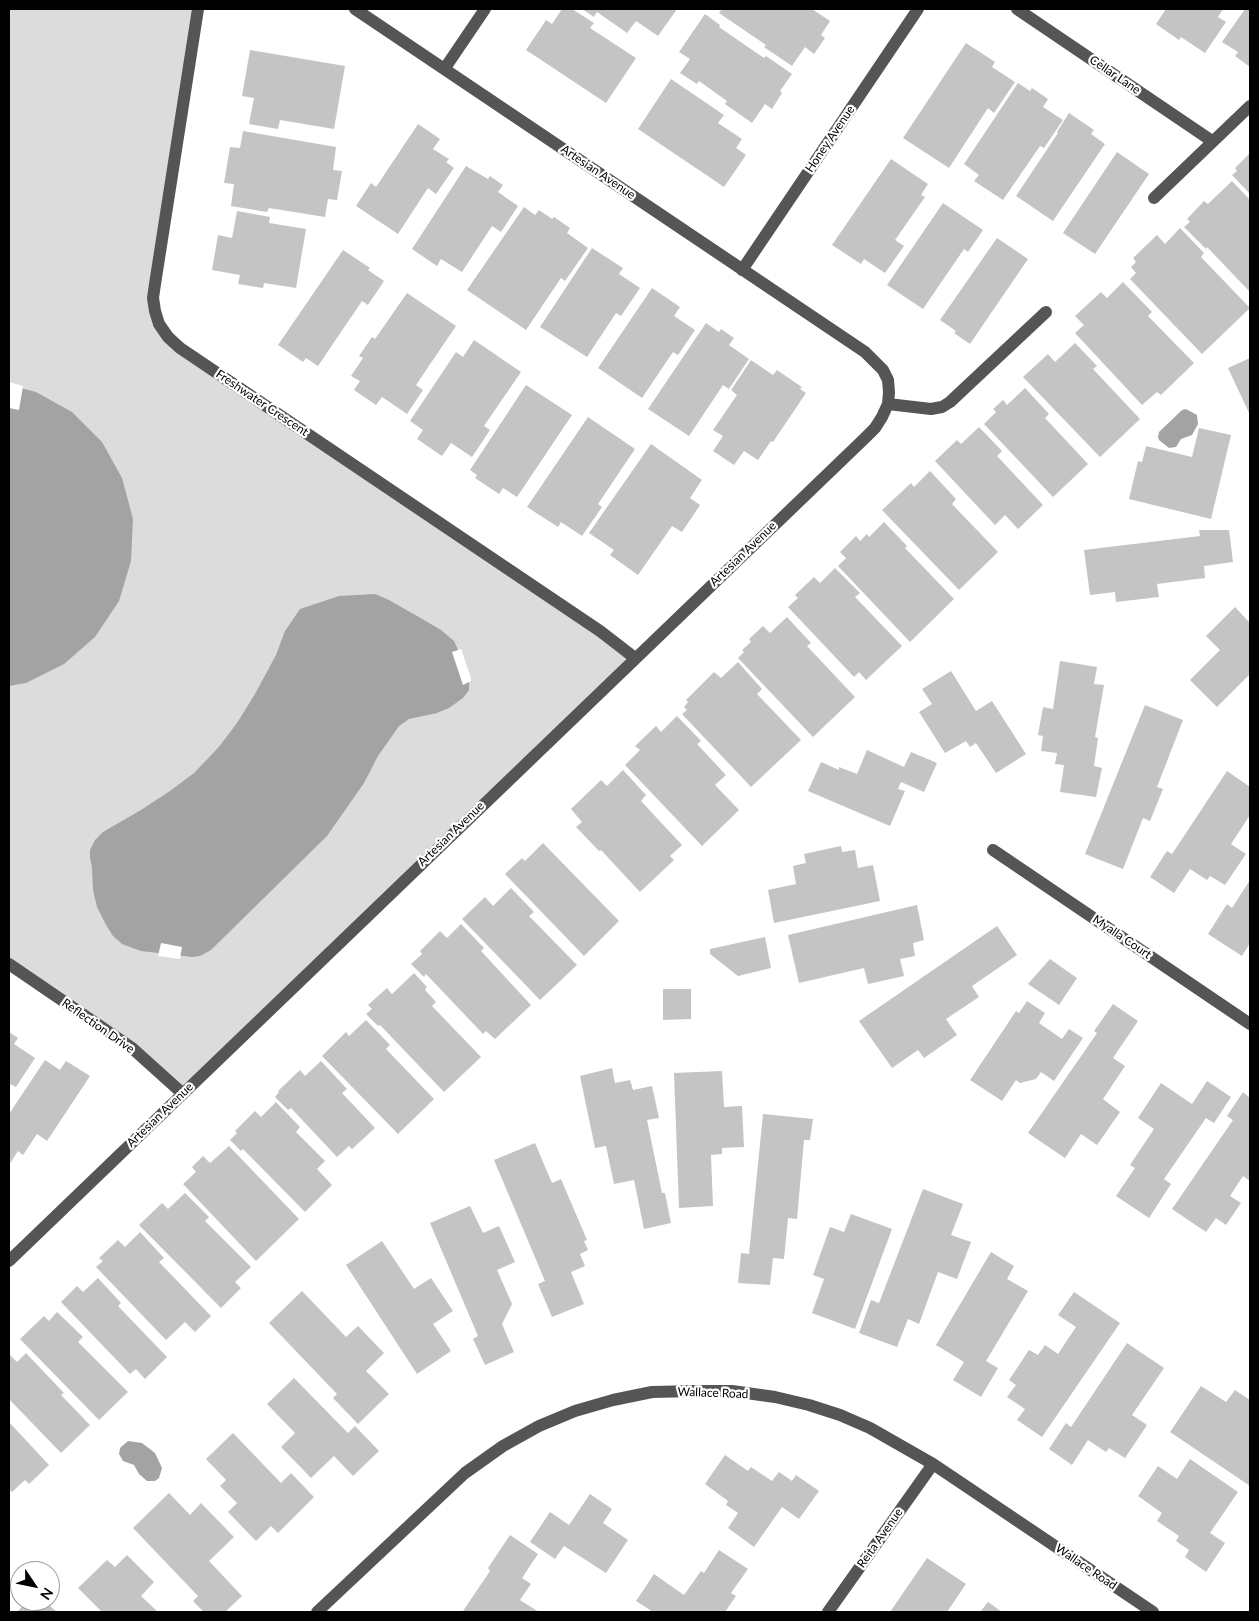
<!DOCTYPE html>
<html>
<head>
<meta charset="utf-8">
<style>
  body { margin:0 }
  #map { position:relative; width:1259px; height:1621px; overflow:hidden; background:#fff; font-family:Lato,sans-serif }
  canvas { display:block }
  .frame { position:absolute; inset:0; border:10px solid #000; pointer-events:none }
  .north { position:absolute; left:10px; top:1561px; width:50px; height:50px; box-sizing:border-box; background:#fff; border:1px solid #999; border-radius:50%; rotate:124deg; font-size:14px; font-weight:700; line-height:20px; text-align:center; color:#000 }
  .north::after { content:''; display:block; margin:auto; width:18px; height:22px; background:#000; clip-path:polygon(50% 0,100% 100%,50% 72%,0 100%) }
</style>
</head>
<body>
<div id="map">
<canvas width="1259" height="1621"></canvas>
<div class="frame"></div>
<div class="north">N</div>
</div>
<script>
const ctx = document.querySelector('canvas').getContext('2d');
ctx.lineJoin = 'round';
function fill(path, color) { ctx.fillStyle = color; ctx.fill(path, 'evenodd'); }
const shape = rows => new Path2D(rows.map(r => 'M' + r).join(''));
function strokePath(path, color, width, dash) { ctx.strokeStyle = color; ctx.lineWidth = width; ctx.lineCap = dash ? 'butt' : 'round'; ctx.setLineDash(dash || []); ctx.stroke(path); }
function write(font, color, halo, rows, align = 'center') {
  ctx.font = font + ' Lato,sans-serif'; ctx.lineWidth = 4.5; ctx.setLineDash([]); ctx.textBaseline = 'middle'; ctx.strokeStyle = halo; ctx.fillStyle = color; for (const [text, x, y, turn = 0] of rows) {
    ctx.save(); ctx.translate(x, y); ctx.rotate((+turn || 0) * Math.PI / 180); ctx.textAlign = isNaN(turn) ? turn : align; if (halo) ctx.strokeText(text, 0, 0); ctx.fillText(text, 0, 0); ctx.restore();
  }
}
fill(shape([
  [9,9,198,9,153,298,168,337,635,658,182,1093,151,1064,9,964]
]), '#dcdcdc');
fill(shape([
  [9,385,36,392,72,412,102,442,122,478,133,519,131,561,119,601,95,637,64,664,26,683,9,686],
  [1186,409,1197,415,1198,424,1192,435,1181,439,1176,447,1169,448,1159,440,1158,437,1159,432,1182,410],
  [375,594,389,600,424,620,441,630,454,641,465,665,469,678,469,690,463,698,449,708,437,713,409,719,399,726,378,756,364,783,327,836,211,950,200,956,192,957,141,951,122,944,113,936,106,925,97,907,93,890,92,868,90,857,90,850,95,840,103,832,141,810,170,791,194,773,218,748,237,723,255,694,276,655,285,631,300,609,339,596],
  [128,1441,142,1443,155,1453,162,1468,159,1478,155,1481,147,1481,139,1474,134,1465,123,1461,119,1454,120,1448]
]), '#a3a3a3');
fill(shape([
  [9,382,23,386,19,410,9,408],
  [461,649,471,678,471,681,463,685,452,652],
  [161,943,182,947,180,959,158,956]
]), '#fff');
fill(shape([
  [562,9,572,9,594,23,590,28,636,58,606,103,526,50,546,20,552,24],
  [582,9,677,9,658,36,636,21,627,33,597,12,594,17],
  [722,9,812,9,830,21,821,35,825,38,814,54,805,47,792,66,764,47,766,45,719,13],
  [1166,9,1223,9,1218,17,1226,22,1205,53,1181,37,1179,40,1156,24],
  [1245,9,1250,9,1250,67,1235,56,1238,52,1222,42],
  [705,14,720,25,719,27,764,58,766,56,792,74,780,91,782,93,772,109,765,104,752,123,725,104,727,101,699,81,697,84,680,73,690,59,679,52],
  [966,43,995,62,992,67,1015,82,994,113,988,108,949,168,903,138],
  [250,50,345,66,334,129,280,120,278,129,249,124,254,98,242,96],
  [671,79,724,115,718,123,742,139,736,148,746,155,724,187,638,129],
  [1018,83,1030,91,1032,88,1048,99,1043,107,1063,120,1044,148,1040,146,1003,200,974,181,979,175,964,164],
  [1069,113,1094,130,1091,134,1105,144,1053,221,1016,196,1058,133,1057,132],
  [418,124,440,139,433,149,449,159,446,162,454,168,436,194,428,188,398,234,356,206,371,183,376,187],
  [243,131,336,147,333,170,342,171,337,200,328,199,325,217,269,208,267,212,231,206,234,184,224,183,230,147,240,148],
  [1117,152,1149,174,1095,254,1063,233],
  [1250,153,1250,194,1232,175,1237,171,1235,168],
  [891,159,928,184,921,195,925,197,895,240,904,246,885,273,864,259,861,264,832,245],
  [466,166,488,179,490,176,503,185,498,192,518,206,501,232,492,226,462,272,441,259,437,266,412,249],
  [1232,181,1250,200,1250,292,1207,247,1206,249,1184,227,1190,222,1187,219,1204,201,1208,204],
  [943,203,983,230,968,252,964,249,923,309,887,285],
  [524,207,535,215,539,210,552,219,554,217,570,228,567,233,588,248,565,281,561,278,526,330,467,290],
  [237,211,270,217,269,223,306,229,296,288,264,283,263,288,238,284,240,275,212,270,218,235,232,238],
  [1180,228,1204,253,1201,257,1250,308,1202,354,1130,279,1136,273,1131,267,1136,262,1133,258,1157,235,1165,244],
  [997,238,1028,259,970,344,954,333,956,331,940,320],
  [592,248,623,268,619,274,640,288,621,316,616,313,587,357,540,327],
  [343,250,370,268,368,270,384,281,368,305,362,301,318,366,306,358,303,362,278,345],
  [1123,282,1152,312,1148,316,1194,363,1161,395,1157,392,1142,405,1075,333,1084,325,1075,316,1101,292,1107,298],
  [652,288,680,307,674,316,695,330,678,355,673,352,642,398,598,368],
  [407,293,456,326,416,385,423,390,407,414,382,397,376,405,354,390,360,381,351,376,363,358,359,356,372,337,375,339],
  [706,323,719,332,721,329,734,338,729,345,749,359,729,389,723,385,689,436,648,409],
  [474,340,521,372,484,426,490,430,472,457,451,443,442,456,417,439,423,430,410,421,456,352,463,357],
  [1075,343,1097,366,1093,369,1140,419,1100,457,1023,377,1048,354,1055,362],
  [1250,358,1250,415,1228,368],
  [751,360,773,375,777,370,802,387,800,389,806,393,773,442,771,441,758,460,744,451,734,465,713,451,723,436,713,430,737,395,731,390],
  [526,385,572,415,517,497,503,488,499,494,475,478,477,475,470,470],
  [1025,388,1049,414,1045,418,1088,464,1053,497,984,424,996,412,993,409,1003,400,1007,405],
  [588,417,635,449,598,504,602,507,582,536,561,522,558,527,527,507],
  [979,427,1002,451,997,456,1043,505,1018,529,1005,515,995,525,935,461,957,440,961,444],
  [1199,428,1231,435,1211,519,1129,499,1138,461,1142,462,1146,446,1192,457],
  [651,444,702,480,690,498,700,505,682,532,672,526,638,575,610,555,614,550,589,533],
  [930,471,956,499,952,504,998,552,959,590,882,510,911,483,914,487],
  [884,522,907,546,905,548,954,599,910,642,838,566,846,558,840,552,856,536,860,541,867,534,869,537],
  [1199,530,1229,530,1233,562,1204,566,1205,578,1157,584,1159,597,1116,602,1115,592,1090,595,1084,550,1200,536],
  [835,568,860,593,855,597,902,646,866,680,859,672,854,677,788,607,798,598,795,595,814,577,820,583],
  [1235,607,1250,623,1250,674,1217,707,1190,680,1220,650,1206,636],
  [787,617,811,643,807,646,855,697,813,737,738,658,744,652,742,650,751,642,749,639,763,626,770,633],
  [1060,661,1097,667,1094,684,1104,685,1095,737,1098,738,1094,766,1102,768,1096,797,1060,792,1064,765,1055,764,1057,753,1041,751,1043,736,1038,735,1043,707,1053,709],
  [738,662,762,689,757,694,801,740,751,787,682,714,687,710,684,707,688,702,686,700,714,672,721,678],
  [951,671,976,711,992,701,1026,754,996,773,976,743,970,747,966,741,945,753,919,712,932,704,922,689],
  [1145,705,1183,720,1157,787,1163,789,1150,821,1143,818,1123,869,1085,854],
  [677,716,701,741,697,744,726,775,715,785,739,810,702,846,625,765,640,750,635,746,656,726,661,732],
  [867,750,904,767,911,752,937,763,924,792,901,782,898,789,905,791,890,826,808,791,821,762,839,770,839,767,857,774],
  [623,770,646,795,641,801,682,845,670,856,674,860,640,892,601,850,599,851,576,827,582,822,571,809,601,780,607,786],
  [1227,771,1250,787,1250,815,1231,844,1246,854,1225,885,1210,876,1207,880,1190,869,1174,893,1150,877,1167,851,1172,854],
  [543,843,619,921,584,956,505,874,522,858,525,861],
  [841,846,842,852,855,850,858,868,873,865,880,901,774,923,768,890,796,884,793,866,806,863,804,854],
  [1250,880,1250,943,1242,956,1208,934,1227,904,1232,908],
  [511,888,534,912,529,916,577,965,540,1000,462,919,485,897,493,906],
  [917,905,924,940,913,943,915,956,900,959,904,976,868,984,864,968,799,983,788,935],
  [461,924,484,948,481,951,531,1005,495,1039,486,1031,483,1034,426,974,424,977,411,964,422,954,420,951,440,931,447,938],
  [997,926,1017,955,972,986,979,997,946,1019,957,1035,924,1058,918,1050,892,1068,859,1021],
  [765,937,771,968,738,976,710,954,710,949],
  [1050,959,1077,978,1059,1005,1028,984],
  [414,973,427,987,425,990,436,1002,432,1006,481,1057,444,1092,380,1025,378,1026,366,1014,372,1009,368,1005,387,988,392,994],
  [663,989,691,989,691,1019,663,1020],
  [1027,1001,1045,1013,1039,1023,1062,1039,1069,1029,1083,1038,1054,1081,1041,1072,1036,1079,1020,1083,1016,1080,1002,1101,970,1080,1016,1011,1019,1013],
  [1113,1004,1138,1021,1113,1058,1125,1066,1103,1099,1120,1112,1097,1145,1081,1134,1065,1158,1028,1133,1097,1033,1094,1031],
  [366,1020,390,1045,386,1049,434,1099,398,1134,322,1056,346,1032,349,1036],
  [9,1032,18,1038,14,1044,35,1058,16,1087,10,1084,9,1086],
  [45,1060,60,1070,66,1061,90,1076,47,1141,37,1134,23,1155,18,1151,9,1165,9,1114],
  [321,1061,347,1089,342,1093,375,1128,352,1149,349,1146,337,1157,291,1108,288,1110,275,1097,279,1092,278,1091,300,1070,305,1076],
  [612,1068,615,1083,630,1080,633,1090,652,1086,659,1118,647,1120,662,1193,665,1193,671,1223,644,1229,634,1180,614,1184,606,1146,595,1148,580,1076],
  [722,1071,724,1107,742,1106,744,1147,722,1148,722,1154,711,1155,713,1206,679,1208,674,1073],
  [1207,1081,1231,1097,1214,1123,1206,1118,1164,1179,1171,1184,1149,1218,1116,1196,1135,1168,1130,1165,1154,1129,1138,1118,1161,1083,1192,1104],
  [1243,1092,1250,1098,1250,1181,1243,1176,1230,1196,1241,1203,1226,1225,1216,1218,1206,1232,1172,1209,1233,1120,1227,1116],
  [276,1102,300,1127,296,1132,325,1161,317,1169,332,1185,305,1212,243,1149,241,1151,230,1140,237,1133,235,1131,255,1111,261,1117],
  [763,1114,813,1119,810,1140,804,1140,797,1219,788,1218,784,1259,773,1258,770,1285,738,1283,741,1253,749,1254],
  [535,1143,552,1183,561,1179,587,1240,584,1241,588,1250,580,1254,585,1266,571,1272,584,1304,552,1317,538,1284,545,1281,494,1160],
  [229,1146,299,1219,256,1261,183,1184,196,1172,192,1167,203,1156,210,1163],
  [923,1189,963,1204,951,1235,971,1242,957,1279,938,1272,919,1324,908,1319,897,1347,859,1333,871,1300,879,1303],
  [185,1193,209,1217,205,1221,251,1267,235,1282,241,1288,221,1308,139,1225,162,1203,168,1209],
  [470,1206,483,1233,499,1226,515,1262,497,1270,512,1304,502,1324,514,1352,485,1365,473,1339,478,1336,430,1223],
  [851,1214,892,1229,855,1329,812,1313,824,1279,813,1275,830,1227,844,1232],
  [140,1232,164,1258,159,1262,211,1316,195,1332,185,1322,166,1340,96,1267,103,1261,99,1258,118,1240,125,1247],
  [382,1241,414,1289,431,1278,453,1311,433,1324,451,1351,417,1374,346,1265],
  [991,1252,1014,1266,1007,1279,1028,1291,986,1361,998,1368,981,1397,953,1380,964,1362,936,1345],
  [98,1278,121,1303,118,1306,167,1357,145,1379,136,1369,130,1374,61,1302,77,1286,83,1292],
  [302,1291,346,1337,358,1326,384,1353,366,1371,389,1394,358,1424,333,1398,337,1394,269,1323],
  [1074,1292,1120,1323,1042,1437,1017,1420,1025,1409,1007,1397,1016,1385,1009,1380,1029,1350,1038,1355,1045,1345,1058,1354,1076,1327,1058,1315],
  [57,1312,83,1337,78,1342,128,1392,99,1420,20,1339,44,1316,49,1321],
  [1127,1343,1164,1368,1132,1415,1147,1425,1125,1458,1109,1448,1106,1452,1088,1440,1072,1465,1049,1449,1066,1423,1071,1427],
  [26,1353,64,1393,61,1395,90,1425,61,1453,9,1399,9,1354,17,1362],
  [294,1378,348,1433,355,1426,379,1451,353,1476,334,1456,311,1478,281,1447,295,1433,267,1404],
  [1201,1386,1226,1402,1235,1390,1250,1400,1250,1486,1170,1432],
  [9,1422,49,1465,29,1484,25,1480,12,1492,9,1489],
  [233,1433,281,1483,291,1473,314,1497,278,1533,271,1526,256,1541,228,1512,237,1503,220,1486,226,1480,206,1459],
  [725,1455,748,1471,751,1467,772,1481,779,1472,792,1481,796,1475,819,1491,799,1519,782,1507,754,1547,728,1528,738,1513,726,1505,728,1501,705,1484],
  [1190,1459,1238,1492,1210,1533,1225,1543,1206,1572,1185,1557,1189,1550,1176,1541,1179,1536,1157,1521,1162,1513,1138,1496,1158,1466,1177,1479],
  [169,1493,190,1515,201,1503,234,1537,209,1561,242,1596,225,1612,204,1612,193,1601,198,1596,133,1528],
  [590,1494,612,1509,603,1523,628,1540,606,1573,564,1546,555,1559,530,1542,550,1512,569,1525],
  [510,1535,538,1554,522,1578,531,1584,520,1600,539,1612,465,1612,463,1611,490,1571,488,1568],
  [719,1550,748,1569,731,1593,736,1596,725,1612,653,1612,636,1601,654,1574,684,1595,701,1571,704,1573],
  [127,1555,154,1582,141,1596,158,1612,102,1612,78,1588,107,1560,115,1567],
  [927,1558,966,1584,947,1612,890,1612],
  [27,1601,44,1601,57,1612,17,1612],
  [988,1602,1002,1612,980,1612]
]), '#c4c4c4');
strokePath(shape([
  [198,9,155,284,153,298,155,311,159,324,168,337,180,348,600,631,635,658],
  [1017,9,1212,141],
  [445,68,485,9],
  [1154,198,1250,106],
  [742,270,918,9],
  [888,404,931,409,942,407,950,402,1046,312],
  [993,850,1250,1024],
  [9,964,132,1048,182,1093],
  [9,1261,865,438,875,428,882,417,888,404,889,392,888,380,883,370,865,352,355,9],
  [317,1612,465,1473,503,1446,539,1426,575,1411,613,1400,652,1392,695,1391,732,1391,775,1397,809,1405,840,1415,870,1428,933,1464,1153,1612],
  [828,1612,933,1464]
]), '#555', 12);
write('12px', '#000', '#fff', [
  ["Cellar Lane",1115,75,34],
  ["Honey Avenue",830,139,-56],
  ["Artesian Avenue",598,172,34],
  ["Freshwater Crescent",262,403,34],
  ["Artesian Avenue",743,554,-44],
  ["Artesian Avenue",451,834,-44],
  ["Myalla Court",1122,937,34],
  ["Reflection Drive",98,1026,35],
  ["Artesian Avenue",160,1115,-44],
  ["Wallace Road",713,1393,2],
  ["Reita Avenue",880,1538,-55],
  ["Wallace Road",1086,1567,34]
]);
</script>
</body>
</html>
